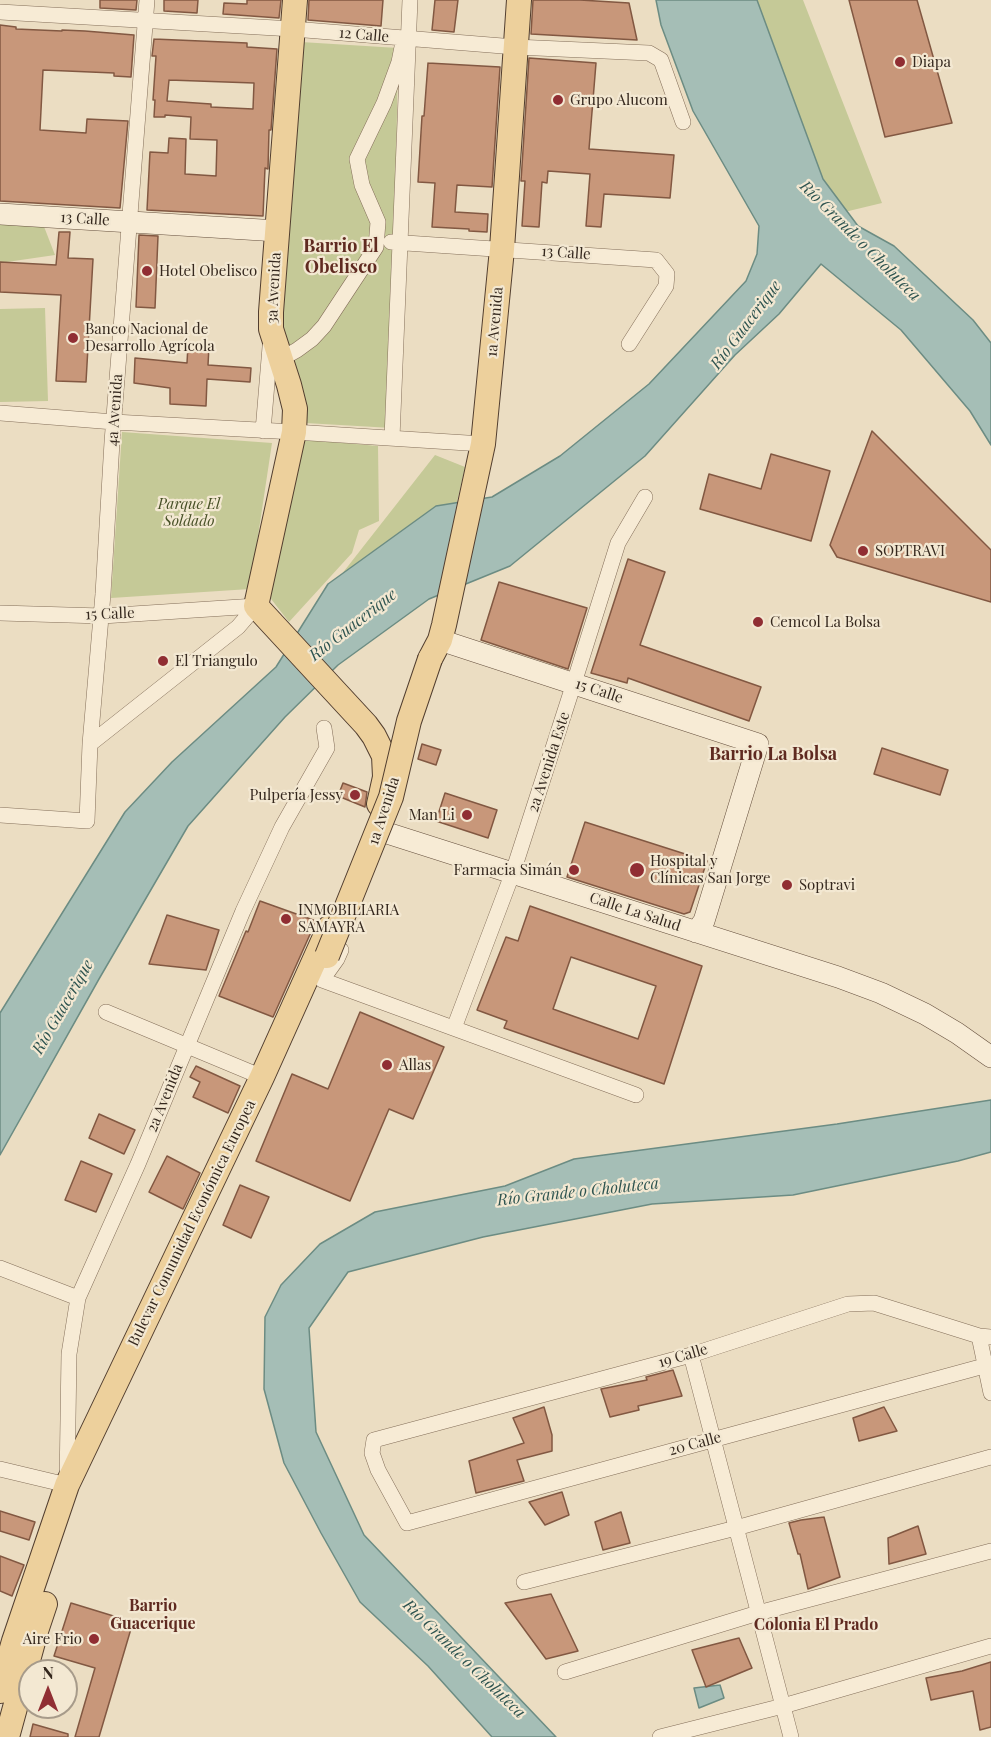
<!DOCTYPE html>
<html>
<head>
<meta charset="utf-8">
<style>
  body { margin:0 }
  #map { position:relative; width:991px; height:1737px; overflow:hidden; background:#ebddc2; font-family:"Playfair Display",serif }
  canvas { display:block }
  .north { position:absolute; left:18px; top:1659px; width:60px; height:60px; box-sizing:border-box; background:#f3e8d2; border:2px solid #a79b8a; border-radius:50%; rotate:0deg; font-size:16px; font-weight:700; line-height:24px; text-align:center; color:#35281e }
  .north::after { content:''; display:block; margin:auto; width:21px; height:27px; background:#902e33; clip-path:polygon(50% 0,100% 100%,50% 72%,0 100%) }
</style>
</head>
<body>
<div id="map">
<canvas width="991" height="1737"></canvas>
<div class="north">N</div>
</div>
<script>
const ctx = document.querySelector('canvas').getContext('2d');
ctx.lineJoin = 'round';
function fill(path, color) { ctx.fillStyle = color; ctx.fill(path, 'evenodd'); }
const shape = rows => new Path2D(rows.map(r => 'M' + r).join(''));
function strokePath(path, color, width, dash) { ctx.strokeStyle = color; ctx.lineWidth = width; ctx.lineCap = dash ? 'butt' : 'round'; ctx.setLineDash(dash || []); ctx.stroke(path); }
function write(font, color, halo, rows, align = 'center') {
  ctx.font = font + ' "Playfair Display",serif'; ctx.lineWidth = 4.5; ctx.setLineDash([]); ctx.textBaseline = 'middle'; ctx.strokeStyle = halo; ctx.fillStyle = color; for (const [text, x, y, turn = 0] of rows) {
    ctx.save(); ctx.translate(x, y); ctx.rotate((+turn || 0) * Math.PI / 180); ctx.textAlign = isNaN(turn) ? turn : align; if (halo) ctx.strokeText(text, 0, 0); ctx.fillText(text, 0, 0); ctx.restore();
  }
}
fill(shape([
  [747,0,803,0,882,203,832,215],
  [301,42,398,48,392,428,288,422,278,231],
  [0,220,43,224,55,255,0,263],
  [45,308,48,401,0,402,0,309],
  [122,432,272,443,250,589,111,598],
  [299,439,378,446,379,521,359,530,352,553,289,622,268,595],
  [435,455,465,467,451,528,329,620,305,621]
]), '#c5c997');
const water = shape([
  [656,0,757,0,823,179,858,226,894,246,973,320,991,343,991,445,970,411,901,330,821,264,779,314,735,355,645,456,510,566,429,599,338,665,285,717,188,826,99,979,0,1155,0,1013,125,812,172,762,276,667,328,584,436,506,492,497,560,456,649,384,746,281,757,254,759,226,693,111,661,25,656,0],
  [991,1100,991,1152,958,1161,793,1195,652,1204,483,1237,348,1272,309,1328,316,1432,364,1535,556,1737,492,1737,428,1666,360,1602,321,1533,284,1463,264,1389,265,1317,281,1285,320,1244,375,1212,505,1186,574,1159,837,1124,991,1100],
  [720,1685,724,1698,699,1708,694,1688,720,1685]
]);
fill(water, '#a5beb6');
strokePath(water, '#6c8c83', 1.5);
const building = shape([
  [100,0,137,0,136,10,100,8,100,0],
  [164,0,198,0,197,13,164,11,164,0],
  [247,0,281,0,279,18,223,14,224,3,247,4,247,0],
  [309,0,383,0,381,26,308,20,309,0],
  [435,0,458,0,454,32,432,30,435,0],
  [533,0,580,0,629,3,637,40,531,34,533,0],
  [849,0,917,0,952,123,885,137,849,0],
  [0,25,16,27,16,29,62,31,62,30,85,31,134,35,131,77,114,76,114,73,43,70,40,130,86,133,87,119,128,121,120,208,0,201,0,25],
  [154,39,247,43,247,47,277,49,271,130,269,130,268,169,265,168,263,216,147,210,150,152,168,153,169,138,186,139,185,174,216,176,217,140,190,139,191,117,165,115,165,117,154,117,155,100,153,100,156,56,152,56,154,39],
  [169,80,254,83,253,109,211,107,211,104,167,101,169,80],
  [529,58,596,63,589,149,674,155,670,198,604,194,601,227,586,226,590,174,548,171,547,183,542,182,539,227,522,226,525,181,521,181,529,58],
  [428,63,500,67,492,187,457,185,455,212,488,214,487,232,469,231,469,229,432,227,435,183,418,182,422,116,424,116,428,63],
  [59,232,70,232,68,258,93,259,86,382,56,381,61,295,0,292,0,262,56,265,59,232],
  [139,235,158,236,155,308,136,307,139,235],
  [188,345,209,346,208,365,251,368,250,382,207,379,206,406,170,404,170,388,134,383,135,358,187,363,188,345],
  [872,431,991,550,991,602,837,557,830,545,872,431],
  [771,454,830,471,811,541,700,509,709,474,761,489,771,454],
  [628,559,665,572,640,645,761,687,749,721,628,678,627,683,591,673,628,559],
  [499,582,587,608,568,669,481,640,499,582],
  [422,744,441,750,436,765,418,759,422,744],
  [882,748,948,770,940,795,874,774,882,748],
  [343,783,367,792,365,807,338,796,343,783],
  [445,793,497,810,488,838,436,821,445,793],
  [585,822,707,861,690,912,684,914,567,877,585,822],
  [260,901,316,921,273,1017,219,996,246,931,248,932,260,901],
  [530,906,702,966,664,1084,504,1028,507,1021,477,1010,506,937,518,941,530,906],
  [571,957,656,986,638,1039,553,1009,571,957],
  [167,915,219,930,206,970,149,964,167,915],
  [360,1012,444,1047,413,1119,389,1109,350,1201,256,1161,292,1074,328,1089,360,1012],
  [196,1066,240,1086,228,1113,193,1097,200,1082,190,1077,196,1066],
  [99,1114,135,1130,124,1154,89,1138,99,1114],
  [167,1156,200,1173,183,1209,149,1192,167,1156],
  [81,1161,112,1174,96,1212,65,1200,81,1161],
  [240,1185,269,1197,251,1238,223,1225,240,1185],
  [673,1370,682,1396,638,1406,639,1410,610,1417,601,1389,647,1380,646,1377,673,1370],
  [544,1407,552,1435,552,1451,517,1460,524,1481,476,1493,469,1461,524,1443,513,1418,544,1407],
  [884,1407,897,1431,859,1441,853,1418,884,1407],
  [562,1492,569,1515,545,1525,529,1502,562,1492],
  [0,1511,35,1522,29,1540,0,1531,0,1511],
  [621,1512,630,1543,603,1550,595,1522,621,1512],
  [824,1517,840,1577,808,1589,800,1554,798,1554,789,1523,801,1520,824,1517],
  [918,1526,926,1554,889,1564,888,1538,918,1526],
  [0,1556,24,1565,12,1596,0,1591,0,1556],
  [551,1594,578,1651,546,1659,505,1603,551,1594],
  [71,1603,133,1622,99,1737,75,1737,95,1668,54,1656,71,1603],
  [739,1638,752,1668,706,1687,692,1650,739,1638],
  [991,1662,991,1727,980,1730,973,1691,931,1700,926,1678,962,1671,991,1662],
  [33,1724,68,1734,68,1737,30,1737,33,1724]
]);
fill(building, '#c8977a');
strokePath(building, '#825842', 1.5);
const street = shape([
  [0,12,293,29,515,47,649,53,661,60,683,122],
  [391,242,656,260,667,274,666,286,629,344],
  [274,359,281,359,297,350,312,339,324,326,376,247,378,222,362,185,357,159,384,103,399,62,402,47],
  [0,413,114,422,294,432,483,444],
  [263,431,270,347],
  [392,438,410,0],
  [0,613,102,616,256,606],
  [90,744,238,627,256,606],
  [0,815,87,821,90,744,103,594,112,442,147,0],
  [341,950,337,959,322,980,636,1095],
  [106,1012,262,1077],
  [454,1028,513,872,574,683,618,543,645,497],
  [0,1268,78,1298],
  [979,1336,991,1393],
  [691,1355,791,1737],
  [984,1366,407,1523,378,1470,372,1453,374,1440,691,1355,848,1304,874,1303,979,1336,991,1337],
  [0,1469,67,1485,69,1354,78,1298,138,1164,243,911,282,827,327,748,324,728],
  [524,1582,736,1528,991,1457],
  [565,1672,758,1613,991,1551],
  [660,1737,783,1706,991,1646]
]);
const secondary = shape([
  [0,214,278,231],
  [440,640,758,744,704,921,696,932],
  [387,833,838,977,881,993,925,1014,957,1033,991,1057]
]);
const primary = shape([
  [295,0,271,312,271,329,289,385,295,409,294,432,256,606,366,725,374,736,384,756,389,771],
  [430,659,440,640,444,625,483,444,502,249,519,0],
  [379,804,385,777,384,756],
  [0,1691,14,1641,67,1485,262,1077,329,928],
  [7,1737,36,1631,45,1604]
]);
strokePath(street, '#846f5a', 16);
strokePath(secondary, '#66503e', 22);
strokePath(primary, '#523e2f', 26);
strokePath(street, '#f7ebd5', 15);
strokePath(secondary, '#f7ebd5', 21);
strokePath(primary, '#edd09c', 24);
const primaryBridge = shape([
  [327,956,391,797,409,721,430,659]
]);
strokePath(primaryBridge, '#523e2f', 26, []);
strokePath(primaryBridge, '#edd09c', 24);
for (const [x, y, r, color] of [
  [900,62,6,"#902e33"],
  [558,100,6,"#902e33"],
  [147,271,6,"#902e33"],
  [73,338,6,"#902e33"],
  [863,551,6,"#902e33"],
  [758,622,6,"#902e33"],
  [163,661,6,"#902e33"],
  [355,795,6,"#902e33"],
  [467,815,6,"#902e33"],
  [574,870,6,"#902e33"],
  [637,870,8,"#902e33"],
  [787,885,6,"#902e33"],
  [286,919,6,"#902e33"],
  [387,1065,6,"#902e33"],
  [94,1639,6,"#902e33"]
]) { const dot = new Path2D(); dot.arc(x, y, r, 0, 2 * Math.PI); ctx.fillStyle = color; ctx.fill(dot); strokePath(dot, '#f3e8d2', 2); }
write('15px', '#35281e', '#f3e8d2', [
  ["12 Calle",364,35,5],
  ["13 Calle",85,219,4],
  ["13 Calle",566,253,4],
  ["3a Avenida",274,288,-87],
  ["1a Avenida",495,322,-85],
  ["4a Avenida",115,410,-86],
  ["15 Calle",110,614,-2],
  ["15 Calle",599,691,18],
  ["2a Avenida Este",549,762,-72],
  ["1a Avenida",384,811,-72],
  ["Calle La Salud",635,912,18],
  ["2a Avenida",165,1098,-68],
  ["Bulevar Comunidad Económica Europea",192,1223,-64],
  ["19 Calle",683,1356,-16],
  ["20 Calle",695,1444,-15]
]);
write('15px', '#35281e', '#f3e8d2', [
  ["Diapa",912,62],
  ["Grupo Alucom",570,100],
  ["Hotel Obelisco",159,271],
  ["Banco Nacional de",85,329],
  ["Desarrollo Agrícola",85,346],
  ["SOPTRAVI",875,551],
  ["Cemcol La Bolsa",770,622],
  ["El Triangulo",175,661],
  ["Pulpería Jessy",343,795,"right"],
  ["Man Li",455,815,"right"],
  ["Hospital y",650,861],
  ["Clínicas San Jorge",650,878],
  ["Farmacia Simán",562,870,"right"],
  ["Soptravi",799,885],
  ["INMOBILIARIA",298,910],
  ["SAMAYRA",298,927],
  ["Allas",399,1065],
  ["Aire Frio",82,1639,"right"]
], 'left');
write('italic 15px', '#475026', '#f3e8d2', [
  ["Parque El",189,504],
  ["Soldado",189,521]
]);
write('italic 16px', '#2e5450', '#f3e8d2', [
  ["Río Grande o Choluteca",860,241,45],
  ["Río Guacerique",746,325,-53],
  ["Río Guacerique",353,625,-38],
  ["Río Guacerique",63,1007,-60],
  ["Río Grande o Choluteca",578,1192,-6],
  ["Río Grande o Choluteca",464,1659,44]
]);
write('bold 16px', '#5f2a20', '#f3e8d2', [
  ["Barrio",153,1606],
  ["Guacerique",153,1624],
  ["Colonia El Prado",816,1625]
]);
write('bold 18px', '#5f2a20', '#f3e8d2', [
  ["Barrio El",341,246],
  ["Obelisco",341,267],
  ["Barrio La Bolsa",773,754]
]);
</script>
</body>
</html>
